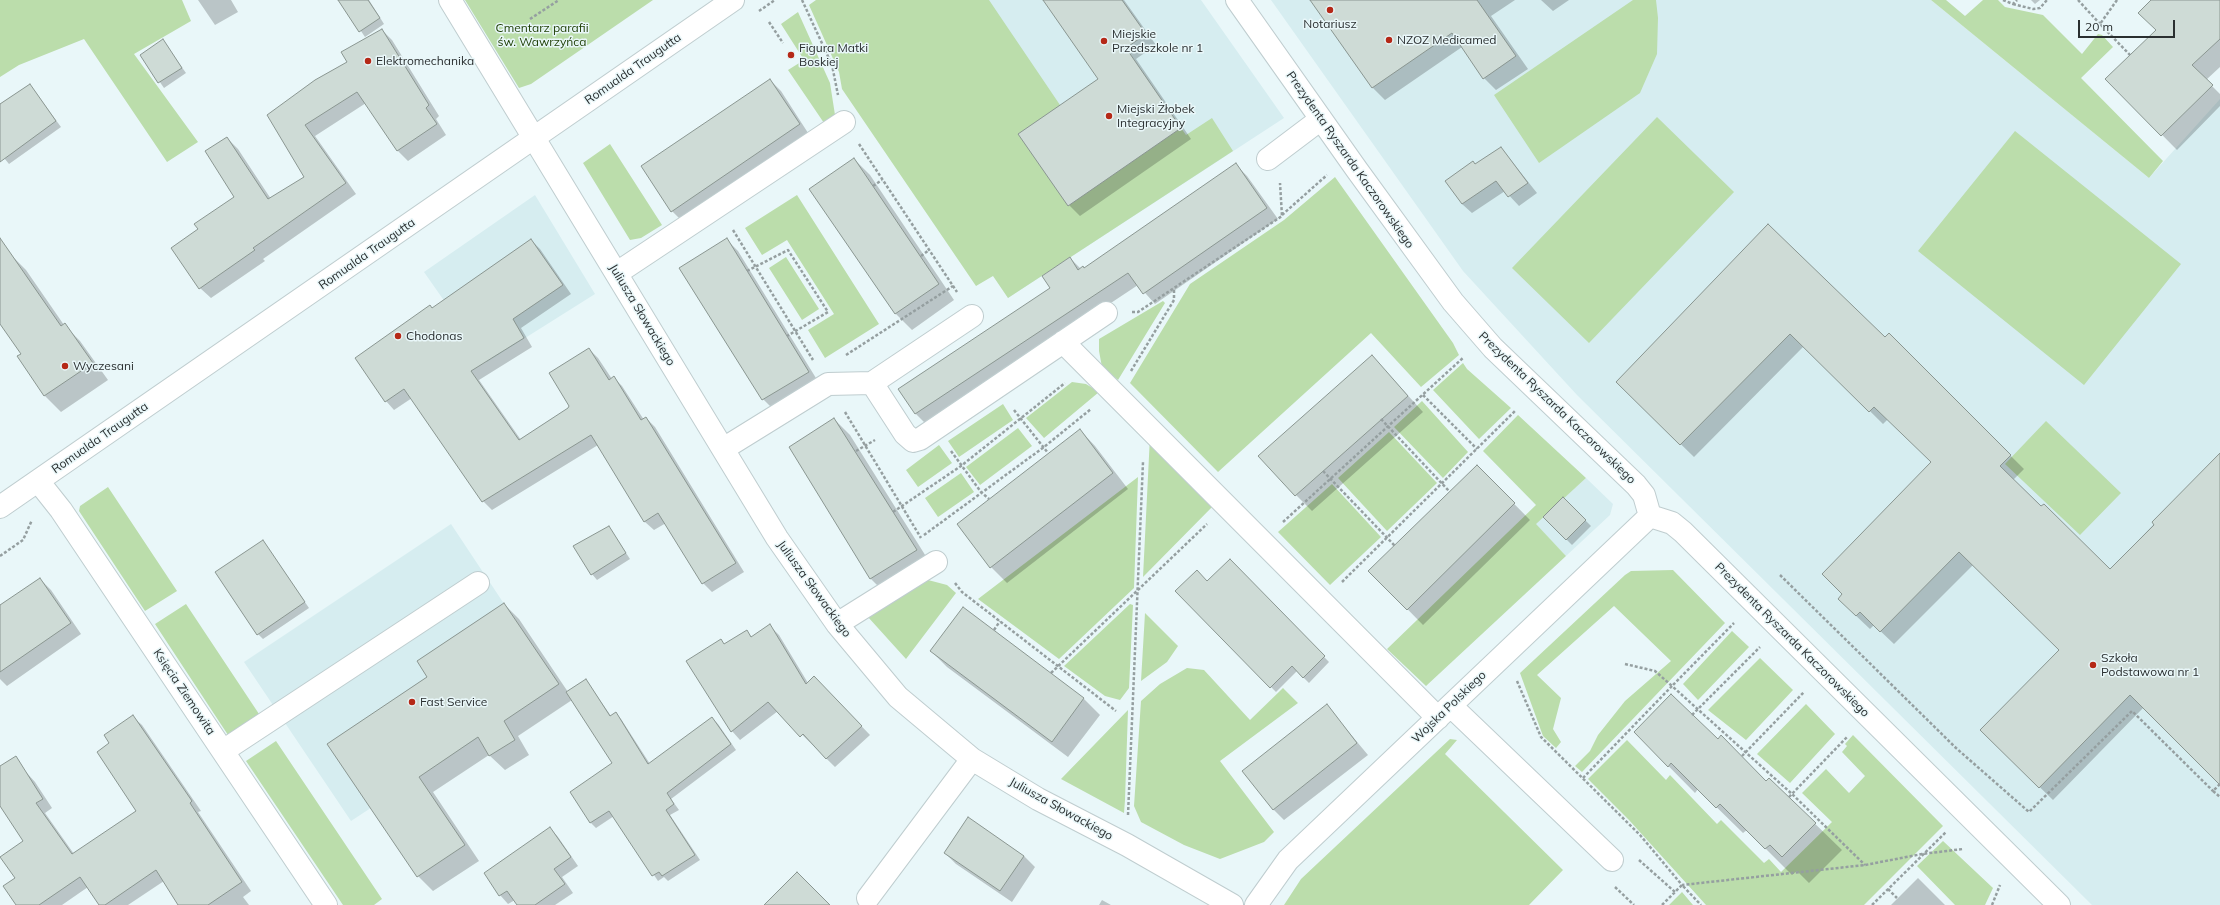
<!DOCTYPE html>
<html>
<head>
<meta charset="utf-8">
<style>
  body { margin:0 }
  #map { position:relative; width:2220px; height:905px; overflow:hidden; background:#e9f7f9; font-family:Mulish,sans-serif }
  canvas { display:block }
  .scale { position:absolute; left:2078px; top:20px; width:97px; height:18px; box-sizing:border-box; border:2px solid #2a2f30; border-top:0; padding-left:5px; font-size:12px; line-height:14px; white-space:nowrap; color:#2a2f30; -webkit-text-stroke:3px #e9f7f9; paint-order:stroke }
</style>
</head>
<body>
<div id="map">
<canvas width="2220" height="905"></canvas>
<div class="scale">20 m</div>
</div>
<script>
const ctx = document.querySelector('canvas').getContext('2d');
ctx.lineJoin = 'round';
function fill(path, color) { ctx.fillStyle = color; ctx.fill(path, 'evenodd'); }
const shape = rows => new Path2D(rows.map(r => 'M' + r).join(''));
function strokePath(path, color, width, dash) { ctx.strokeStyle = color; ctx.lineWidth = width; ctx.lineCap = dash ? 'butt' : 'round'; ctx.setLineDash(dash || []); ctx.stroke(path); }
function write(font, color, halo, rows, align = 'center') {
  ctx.font = font + ' Mulish,sans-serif'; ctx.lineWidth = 3; ctx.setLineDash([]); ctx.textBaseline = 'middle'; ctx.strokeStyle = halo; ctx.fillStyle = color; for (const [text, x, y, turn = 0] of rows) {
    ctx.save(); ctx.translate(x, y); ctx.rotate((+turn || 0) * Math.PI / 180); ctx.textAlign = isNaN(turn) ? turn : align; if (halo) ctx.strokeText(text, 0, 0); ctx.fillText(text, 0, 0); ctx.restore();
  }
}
fill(shape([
  [816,0,1201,0,1284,118,1008,298],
  [1271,0,1931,0,2149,178,2220,99,2220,905,2092,905,1577,395,1463,271],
  [535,195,595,294,487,362,424,272],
  [1586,478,1613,504,1610,515,1566,556,1535,524],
  [451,524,558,685,351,821,244,662]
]), '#d6edf0');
fill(shape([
  [0,0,182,0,191,21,134,54,198,142,167,162,84,39,19,65,0,77],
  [465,0,653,0,531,84,519,88],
  [816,0,989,0,1060,105,1068,205,1181,128,1186,135,1212,118,1233,151,1008,298,993,276,976,286,842,89,839,72,809,5],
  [1633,0,1656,0,1658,18,1657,54,1640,93,1539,163,1494,95],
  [1931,0,1946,0,1965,16,1983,0,1998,0,2005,7,2043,15,2082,54,2098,34,2102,35,2113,47,2081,78,2163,161,2149,178],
  [798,12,830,83,835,115,824,123,788,70,804,60,781,24],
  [1657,117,1734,192,1589,343,1512,268],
  [2015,131,2181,264,2084,385,1918,251],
  [610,144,662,225,641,238,630,240,583,163],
  [1335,177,1453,343,1459,355,1421,387,1371,333,1218,472,1130,383,1190,284,1284,220],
  [797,195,879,324,825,358,808,330,834,314,787,240,762,255,745,228],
  [786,257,819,309,802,320,769,268],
  [1163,301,1165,303,1118,380,1102,367,1099,351,1099,339],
  [1463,363,1467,369,1511,408,1479,439,1433,390],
  [1072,382,1086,384,1099,392,1044,438,1026,418],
  [1422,401,1468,452,1443,478,1394,427],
  [1003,404,1013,420,959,457,948,441],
  [1518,415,1586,478,1536,524,1566,556,1426,686,1387,649,1536,505,1483,451],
  [2046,421,2121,493,2080,535,2005,464],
  [1018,428,1032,446,980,485,966,467],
  [1389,432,1437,483,1387,531,1338,478],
  [1150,436,1215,504,1143,577],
  [939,445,952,463,918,487,906,470],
  [961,473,974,492,938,517,925,498],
  [1138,477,1134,588,1059,659,978,599],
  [1332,484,1381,537,1330,585,1278,532],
  [108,487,177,591,145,611,79,511,80,506],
  [1673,570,1725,623,1582,772,1575,766,1590,751,1598,735,1625,701,1671,661,1614,606,1537,675,1561,698,1553,729,1561,742,1556,748,1543,736,1520,673,1625,575,1631,571],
  [928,580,947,585,956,593,906,659,868,617,908,590],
  [186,604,259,714,228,735,155,624],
  [1130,604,1133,605,1129,688,1120,700,1105,696,1064,666],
  [1145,613,1178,646,1167,662,1141,681],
  [1732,631,1749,647,1698,700,1683,684],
  [1760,658,1793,690,1746,740,1708,710],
  [1187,668,1204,670,1250,720,1283,688,1298,703,1220,761,1274,832,1264,842,1220,859,1184,845,1141,822,1134,806,1141,701,1160,684],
  [1806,704,1835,734,1790,783,1757,754],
  [1128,710,1125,800,1124,813,1061,779],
  [1853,735,1943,826,1864,905,1706,905,1629,820,1588,779,1627,740,1666,780,1670,775,1717,824,1721,820,1764,863,1769,859,1781,872,1832,822,1802,793,1826,769,1849,793,1865,776,1842,752,1847,746,1845,744],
  [1450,739,1457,740,1445,754,1563,870,1529,905,1284,905,1301,879],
  [276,741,382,899,374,905,343,905,246,761],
  [1943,841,1993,888,1985,905,1955,905,1917,866],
  [1682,892,1693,905,1669,905]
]), '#bbddab');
fill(shape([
  [198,0,231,0,238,12,215,25],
  [340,0,369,0,384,24,365,37],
  [1045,0,1124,0,1156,45,1136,59,1191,139,1080,216,1069,205,1100,79],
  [1311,0,1515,0,1491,16,1528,69,1496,90,1484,78,1462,47,1385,100,1373,88],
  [1541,0,1569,0,1553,11],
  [2031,0,2040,0,2035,4],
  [2153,0,2220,0,2220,67,2206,80,2220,94,2220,106,2177,150,2107,79,2157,30],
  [382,30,392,40,439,116,436,119,446,135,408,161,398,151,366,103,315,136,356,194,263,259,265,261,211,298,200,288,199,229,235,197,227,138,238,149,271,199,305,177,268,115,348,62],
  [163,41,186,73,164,88,141,55],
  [770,80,781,91,810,136,683,222,672,211],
  [30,85,61,127,9,164,0,153,0,104],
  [1501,148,1537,193,1519,206,1505,191,1472,213,1462,204,1476,165],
  [854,159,870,175,954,300,912,330,896,314,811,189],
  [1236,165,1247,176,1278,219,1155,304,1138,285,927,425,916,414,900,389,1051,288,1070,258,1081,269,1084,269],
  [1768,225,1885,339,1889,335,2024,469,2013,480,2110,570,2220,455,2220,783,2144,707,2053,800,1981,730,2060,650,1973,565,1894,644,1874,625,1870,629,1852,612,1932,462,1888,419,1883,424,1804,346,1694,457,1617,382],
  [531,240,540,249,571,294,521,328,532,347,479,380,521,440,569,409,589,349,598,358,612,379,614,378,622,386,644,420,646,418,655,427,744,572,712,592,703,583,666,523,654,530,645,522,598,445,492,510,483,501,412,398,394,410,386,401,432,309],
  [727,240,738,251,819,383,774,410,763,399],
  [10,254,26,270,64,325,80,341,108,380,61,412,45,396,18,356,22,354,0,322,0,261],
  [1372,356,1423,412,1312,511,1296,495],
  [834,419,850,435,932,566,887,595,871,579,791,447],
  [1080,430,1095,446,1128,489,1007,583,991,567,958,524],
  [1477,466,1530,520,1423,625,1370,571],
  [1563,498,1591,526,1572,545,1544,517],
  [609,527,630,559,597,580,592,574],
  [263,541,309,608,263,639,258,634],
  [1230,561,1329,662,1309,683,1297,671,1276,692,1176,591,1207,582],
  [40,579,51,590,81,634,7,686,0,679,0,606],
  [504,604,519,619,568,692,586,680,611,716,615,713,621,719,650,764,712,718,718,724,736,750,671,799,679,810,670,815,700,860,668,881,664,877,658,881,614,816,596,828,591,823,613,763,572,700,518,736,529,755,505,770,489,755,433,792,479,861,433,891,418,876,328,744,429,677],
  [963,609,1084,699,1100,715,1068,757,947,667,931,651],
  [770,626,779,635,808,683,823,686,870,735,835,767,778,711,740,740,732,731,725,645,746,631,752,637],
  [1327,706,1368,755,1284,820,1273,809],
  [132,716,142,725,201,811,198,812,251,891,243,897,249,905,179,905,164,881,128,905,100,905,88,887,62,905,17,905,16,878,24,841,0,804,0,788,26,772,35,782,52,808,45,813,74,854,138,811,111,743],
  [1635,732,1767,782,1769,779,1842,850,1809,883,1797,871,1792,875,1747,830,1743,833,1698,789,1695,793],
  [550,828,558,837,578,866,562,877,573,893,555,905,518,905,515,900,508,904,500,895],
  [945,853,1024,856,1035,867,1012,902,956,864],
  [1918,878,1945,905,1891,905],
  [1102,900,1111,905,1099,905]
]), '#0003');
const building = shape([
  [338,0,368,0,380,18,359,32,338,0],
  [1043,0,1122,0,1146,34,1126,48,1181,128,1068,206,1018,134,1098,79,1043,0],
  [1310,0,1477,0,1516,56,1483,79,1452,33,1372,88,1310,0],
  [2151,0,2220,0,2220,39,2192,65,2213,85,2161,136,2105,79,2156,30,2138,13,2151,0],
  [382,29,429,105,426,108,437,124,397,151,357,92,305,125,346,183,253,248,255,250,199,289,171,248,198,229,194,224,234,197,205,151,227,137,268,199,304,177,267,115,315,80,347,62,341,52,382,29],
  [163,39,182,68,158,83,140,55,163,39],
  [770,79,800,124,671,212,641,166,770,79],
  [30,84,56,121,0,162,0,104,30,84],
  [1501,147,1528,183,1508,197,1496,181,1462,204,1445,181,1473,161,1475,164,1501,147],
  [854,158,939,284,895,314,809,189,854,158],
  [1236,163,1267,208,1143,294,1128,273,915,414,898,389,1050,288,1042,276,1070,257,1078,270,1083,266,1084,268,1236,163],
  [1768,224,1885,337,1889,333,2011,455,2000,466,2041,506,2044,504,2110,569,2154,525,2152,522,2220,453,2220,785,2130,695,2039,788,1980,730,2059,650,1959,552,1880,632,1860,612,1856,616,1838,599,1842,594,1822,574,1931,462,1874,407,1869,412,1790,334,1680,445,1616,382,1768,224],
  [0,238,61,326,65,323,93,363,44,396,17,356,21,354,0,324,0,238],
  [727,238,809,372,762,400,679,268,727,238],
  [531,239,563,285,513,319,524,338,471,371,519,440,568,408,569,406,549,373,589,348,609,380,614,376,641,420,646,417,736,563,702,584,658,513,644,522,591,435,482,502,404,389,385,402,355,358,430,305,432,308,531,239],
  [1372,355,1408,396,1295,496,1258,456,1372,355],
  [834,418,917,550,870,579,789,447,834,418],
  [1080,429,1113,473,990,568,957,524,1080,429],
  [1477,465,1515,503,1407,610,1368,571,1477,465],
  [1563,497,1586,520,1566,540,1543,517,1563,497],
  [609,526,626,553,591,575,573,546,609,526],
  [263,540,305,602,257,635,215,572,263,540],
  [1230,559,1325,656,1303,678,1292,666,1270,688,1175,591,1197,570,1207,581,1230,559],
  [40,578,71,623,0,672,0,605,40,578],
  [504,603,559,684,504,721,515,740,489,756,478,737,419,777,465,845,417,877,327,744,427,677,417,661,504,603],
  [963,607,1084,698,1052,742,930,651,963,607],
  [770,624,806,684,814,676,862,726,826,759,803,734,800,737,768,702,731,732,686,661,721,639,724,644,747,630,751,637,770,624],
  [586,679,610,716,616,712,648,764,712,717,731,744,667,793,674,804,666,810,695,855,662,876,659,872,652,876,609,811,590,823,570,792,612,763,566,692,586,679],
  [1671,694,1718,739,1721,735,1766,781,1769,778,1816,823,1782,857,1770,845,1765,849,1720,804,1716,808,1671,763,1668,767,1634,732,1671,694],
  [1327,704,1357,743,1273,810,1242,771,1327,704],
  [133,715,192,801,190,803,242,882,208,905,178,905,156,870,105,905,99,905,80,877,39,905,16,905,3,886,15,878,0,857,23,841,0,806,0,766,16,756,43,799,36,803,72,854,136,811,97,752,109,743,104,735,133,715],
  [968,817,1024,856,1000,891,944,853,968,817],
  [550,827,571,857,554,869,565,884,535,905,517,905,507,891,499,896,484,873,550,827],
  [797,872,830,905,764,905,797,872]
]);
fill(building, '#cedbd6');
strokePath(building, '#8a9691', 1);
const minor = shape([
  [450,0,777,538,837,624,898,697,972,759,1038,799,1127,845,1232,905],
  [1237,0,1357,170,1453,302,1493,348,1636,485,1644,495,1650,516],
  [1268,159,1321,119],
  [617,273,844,122],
  [1063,342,1438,718],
  [872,383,905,434,913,441,920,439,1106,313],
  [723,449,828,384,872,383,972,316],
  [38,481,61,510,326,905],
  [0,507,733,0],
  [1650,516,1672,523,1683,532,2059,905],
  [837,624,936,562],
  [1451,706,1612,860],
  [223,751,478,583],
  [868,898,972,759],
  [1256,905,1288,860,1650,516]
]);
strokePath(minor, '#bfcdcf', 24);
strokePath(shape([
  [802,0,832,65,838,95],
  [2003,0,2013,4,2017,0],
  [2078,0,2100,24],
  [2117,0,2100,24,2130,55],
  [2013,4,2033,9,2040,8,2047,0],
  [759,11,775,0],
  [530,19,559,0],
  [769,22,783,43],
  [859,144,957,292],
  [873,186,882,180],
  [1282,215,1327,175],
  [733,230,813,360],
  [921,256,929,250],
  [747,271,788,250,828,312,787,336],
  [1132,312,1138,312,1282,216,1280,183],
  [846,355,953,286],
  [1131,371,1174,300,1174,289],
  [1423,395,1477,449],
  [1014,410,1048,453],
  [845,412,921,538],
  [1381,419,1449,491],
  [856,451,875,440],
  [951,451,981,492,989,499],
  [1323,471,1395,546],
  [893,512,961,466,1065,383],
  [1283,522,1464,357],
  [924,535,1044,447,1091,409],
  [0,556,23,540,32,520],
  [1780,575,1956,748,2029,812,2132,711,2213,791],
  [1342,582,1516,410],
  [955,583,962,592,1116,711],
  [994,630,1000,621],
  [1625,664,1655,671,1672,686,1734,623],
  [1051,673,1207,524],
  [1517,681,1541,737,1640,835,1682,885,1865,865,1922,854,1963,849],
  [1692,715,1760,647],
  [1742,756,1804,692],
  [1583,778,1672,686,1792,794,1865,865],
  [2220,784,2213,791,2220,797],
  [1789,797,1848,736],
  [1128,815,1143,462],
  [1639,860,1675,892],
  [1615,887,1634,905],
  [1888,889,1897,898],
  [1662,905,1682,885,1701,905],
  [1872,905,1946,832],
  [1992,905,2000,885]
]), '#959fa0', 2.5, [3, 2]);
strokePath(minor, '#fff', 22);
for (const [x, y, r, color] of [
  [1330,10,4,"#b52817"],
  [1389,40,4,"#b52817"],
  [1104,41,4,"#b52817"],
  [791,55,4,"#b52817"],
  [368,61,4,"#b52817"],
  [1109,116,4,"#b52817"],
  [398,336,4,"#b52817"],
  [65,366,4,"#b52817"],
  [2093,665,4,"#b52817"],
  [412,702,4,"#b52817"]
]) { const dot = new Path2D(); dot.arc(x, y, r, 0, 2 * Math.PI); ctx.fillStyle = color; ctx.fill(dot); strokePath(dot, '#e9f7f9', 1.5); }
write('12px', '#2a2f30', '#e9f7f9', [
  ["Notariusz",1330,24,"center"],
  ["Miejskie",1112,34],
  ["Przedszkole nr 1",1112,48],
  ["NZOZ Medicamed",1397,40],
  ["Figura Matki",799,48],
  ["Boskiej",799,62],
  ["Elektromechanika",376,61],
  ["Miejski Żłobek",1117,109],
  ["Integracyjny",1117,123],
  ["Chodonas",406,336],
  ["Wyczesani",73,366],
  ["Szkoła",2101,658],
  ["Podstawowa nr 1",2101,672],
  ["Fast Service",420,702]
], 'left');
write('12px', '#204107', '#e9f7f9', [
  ["Cmentarz parafii",542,28],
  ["św. Wawrzyńca",542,42]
]);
write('12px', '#2a2f30', '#e9f7f9', [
  ["Romualda Traugutta",633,69,-35],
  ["Prezydenta Ryszarda Kaczorowskiego",1350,160,55],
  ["Romualda Traugutta",367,254,-35],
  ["Juliusza Słowackiego",642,315,59],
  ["Prezydenta Ryszarda Kaczorowskiego",1557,408,44],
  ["Romualda Traugutta",100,438,-35],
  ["Juliusza Słowackiego",814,589,54],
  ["Prezydenta Ryszarda Kaczorowskiego",1792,640,45],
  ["Księcia Ziemowita",184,692,56],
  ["Wojska Polskiego",1449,707,-44],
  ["Juliusza Słowackiego",1061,809,29]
]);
</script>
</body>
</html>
